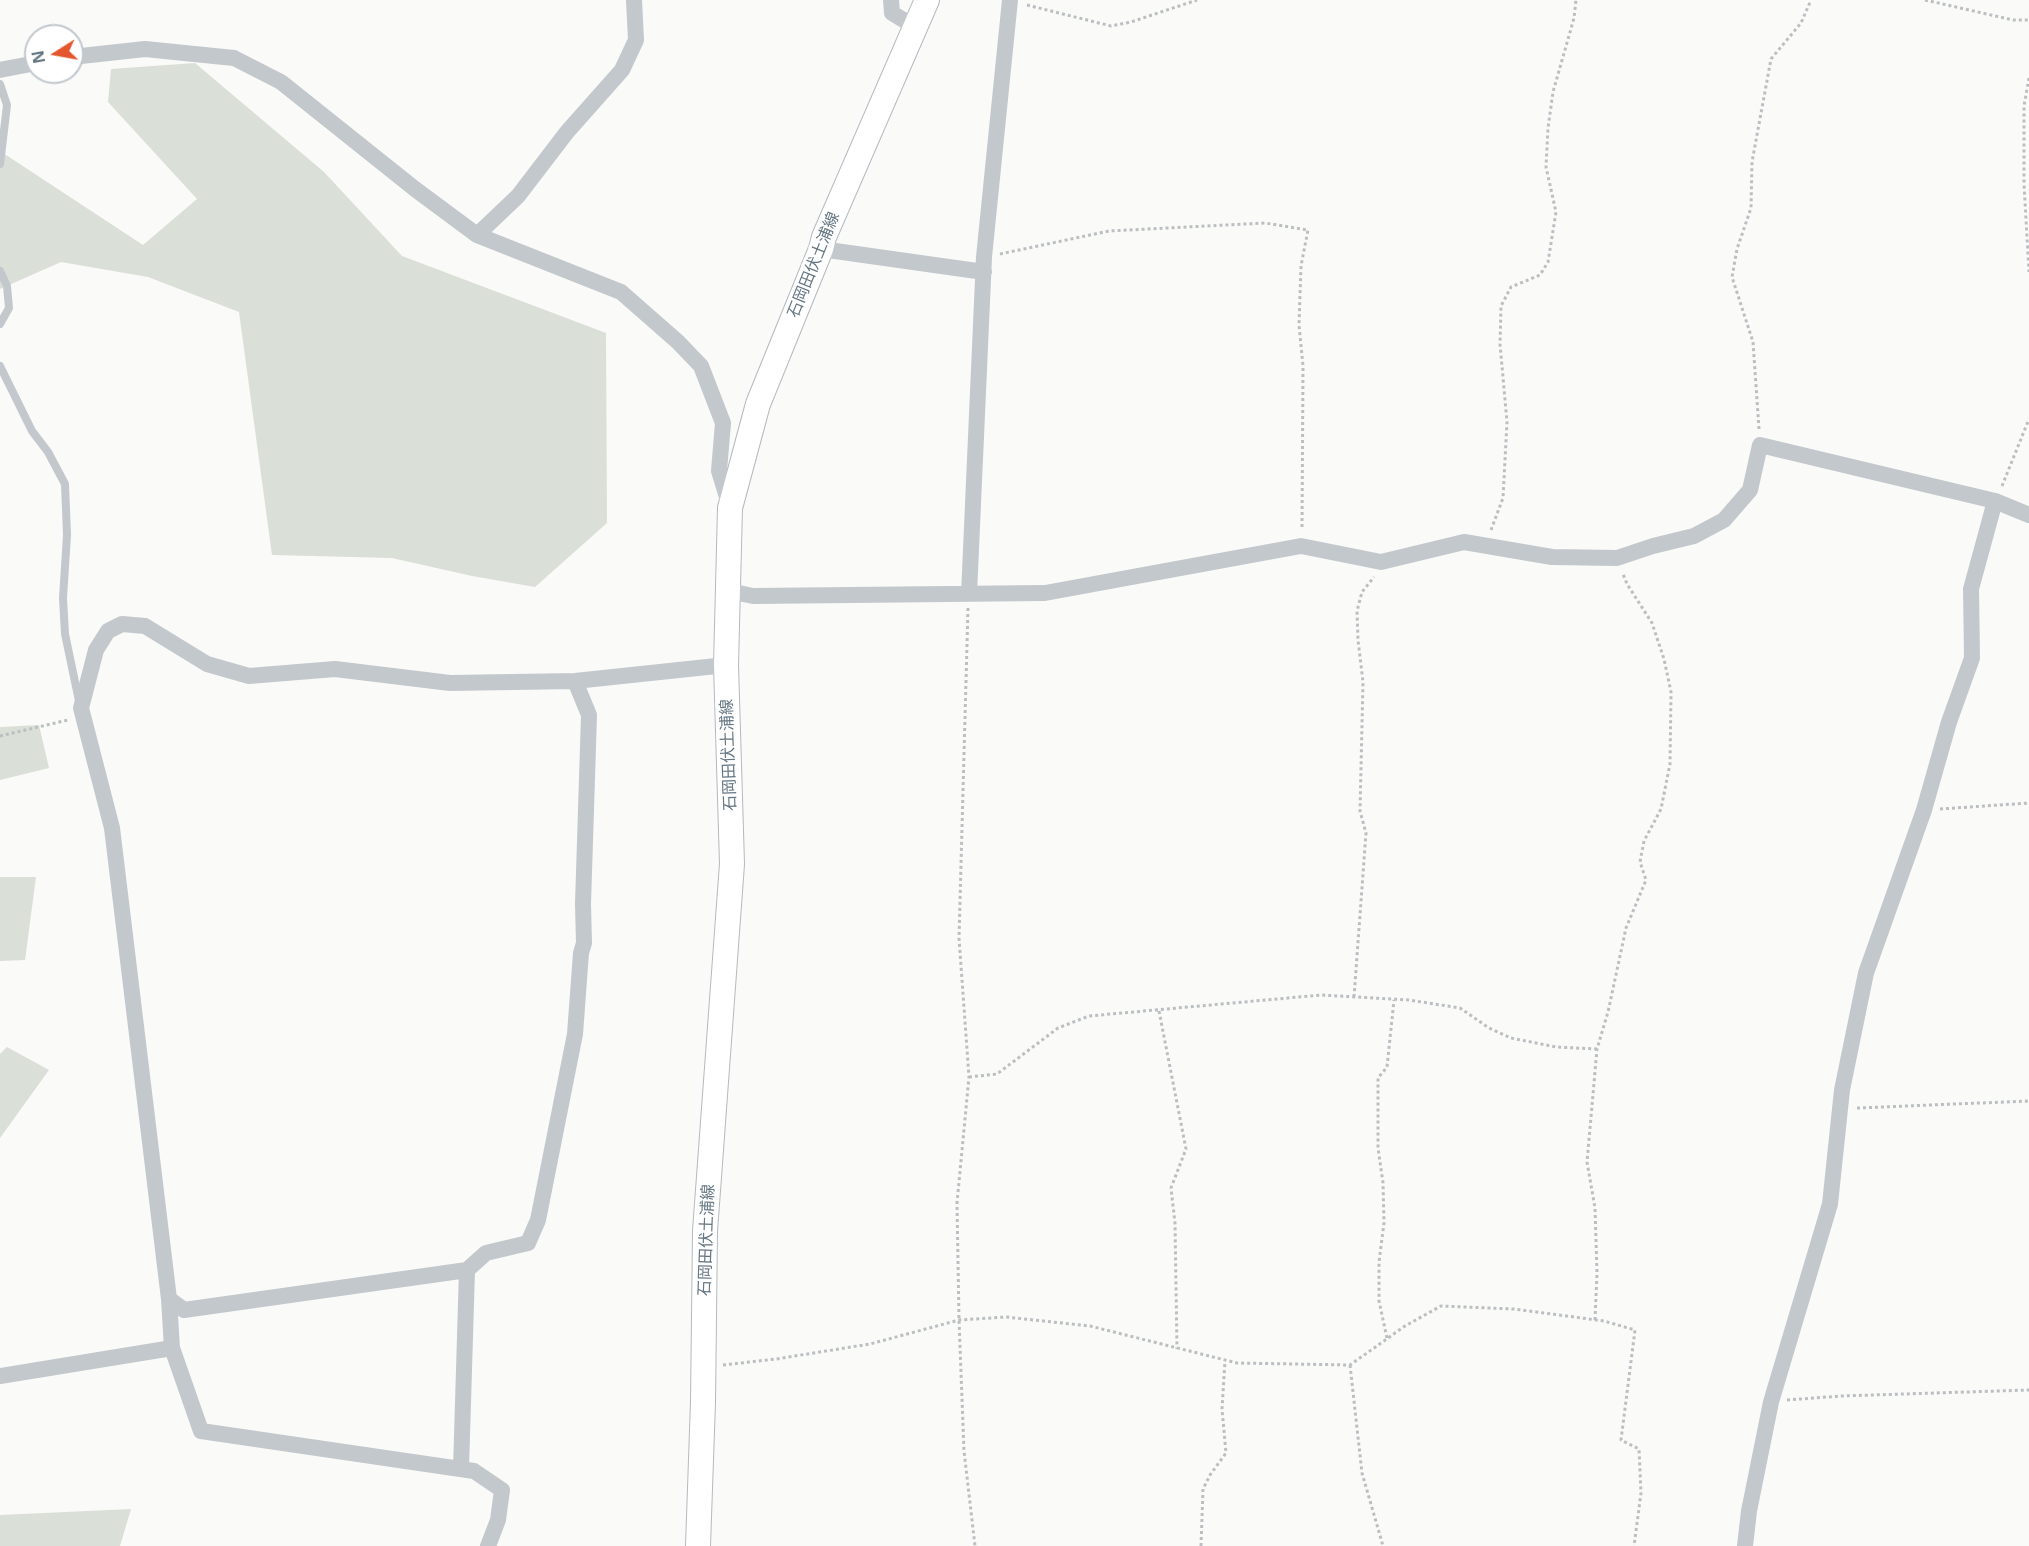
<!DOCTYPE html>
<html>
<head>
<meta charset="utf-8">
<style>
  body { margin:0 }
  #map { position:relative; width:2029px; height:1546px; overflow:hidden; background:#fafaf8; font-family:"Noto Sans",sans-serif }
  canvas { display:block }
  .north { position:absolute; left:24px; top:24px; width:60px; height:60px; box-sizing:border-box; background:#fff; border:2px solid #c1c8cd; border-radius:50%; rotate:259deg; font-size:16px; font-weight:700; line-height:24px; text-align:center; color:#657683 }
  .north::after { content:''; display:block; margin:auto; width:21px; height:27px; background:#e4572e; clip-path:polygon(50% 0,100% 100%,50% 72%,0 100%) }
</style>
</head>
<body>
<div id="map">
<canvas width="2029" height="1546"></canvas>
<div class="north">N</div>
</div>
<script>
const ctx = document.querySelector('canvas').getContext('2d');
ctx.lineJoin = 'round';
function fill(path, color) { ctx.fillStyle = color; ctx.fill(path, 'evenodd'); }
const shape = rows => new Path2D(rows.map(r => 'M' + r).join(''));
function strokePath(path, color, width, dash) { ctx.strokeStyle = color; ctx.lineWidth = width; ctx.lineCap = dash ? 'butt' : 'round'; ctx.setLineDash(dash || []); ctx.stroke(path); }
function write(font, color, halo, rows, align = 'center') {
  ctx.font = font + ' "Noto Sans","Noto Sans JP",sans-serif'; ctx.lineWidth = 6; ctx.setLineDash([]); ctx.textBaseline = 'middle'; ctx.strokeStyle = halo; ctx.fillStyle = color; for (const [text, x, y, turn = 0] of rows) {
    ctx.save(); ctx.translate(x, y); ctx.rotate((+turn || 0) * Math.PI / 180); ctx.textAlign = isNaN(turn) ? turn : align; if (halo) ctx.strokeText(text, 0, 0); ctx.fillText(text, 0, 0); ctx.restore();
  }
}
fill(shape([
  [195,63,324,172,402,256,606,333,607,523,535,587,472,576,392,558,272,555,239,312,148,277,61,262,0,289,0,151,143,245,197,199,108,102,111,69],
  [39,725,49,768,0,780,0,727],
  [0,877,36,877,25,960,0,961],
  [7,1047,49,1070,0,1138,0,1054],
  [131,1509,120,1546,0,1546,0,1515]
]), '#dadfd7');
const secondary = shape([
  [698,1546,703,1402,705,1231,732,864,726,665,730,508,758,404,821,249,824,237,927,0]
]);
strokePath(secondary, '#b3babf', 26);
strokePath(shape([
  [1925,0,2013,20,2029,20],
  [1027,5,1111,26,1131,22,1197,0],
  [2029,78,2024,106,2024,184,2029,272],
  [1000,254,1109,231,1265,223,1308,230,1301,266,1299,325,1303,366,1302,529],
  [1759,429,1753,342,1732,277,1737,249,1751,208,1752,162,1771,59,1801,23,1811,0],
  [2002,486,2029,419],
  [1491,530,1503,498,1507,422,1500,344,1501,306,1511,287,1540,275,1548,262,1556,212,1546,167,1548,128,1553,92,1574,18,1576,0],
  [968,608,959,938,969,1077,957,1203,959,1320,964,1451,975,1546],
  [0,736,68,720],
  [1940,809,2029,803],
  [1354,997,1366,833,1360,811,1363,682,1358,640,1357,611,1362,592,1374,577],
  [1159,1011,1186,1149,1171,1188,1175,1223,1177,1349],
  [969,1077,997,1074,1058,1028,1089,1016,1321,995,1409,1000,1460,1008,1489,1028,1511,1038,1556,1047,1597,1049],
  [1857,1108,2029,1101],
  [1595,1320,1597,1273,1595,1208,1587,1162,1597,1049,1608,1012,1626,928,1646,880,1640,862,1644,841,1661,809,1670,764,1671,692,1664,659,1652,623,1627,584,1623,574],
  [1387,1338,1379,1301,1379,1262,1384,1223,1383,1183,1378,1148,1378,1078,1387,1067,1394,1000],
  [723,1365,776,1359,870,1344,959,1320,1006,1317,1090,1326,1237,1363,1350,1365,1405,1326,1441,1306,1514,1309,1604,1321,1635,1330,1621,1440,1639,1449,1641,1493,1634,1546],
  [1350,1365,1362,1473,1383,1546],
  [1787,1400,1841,1396,2029,1390],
  [1201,1546,1203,1489,1210,1475,1226,1453,1222,1409,1225,1361]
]), '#bbbfc2', 3, [3, 3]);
strokePath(shape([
  [0,84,7,105,0,164],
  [0,271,7,286,9,308,0,324],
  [0,366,32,431,48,452,65,484,67,535,63,598,65,634,79,701]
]), '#c3c8cc', 8);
strokePath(shape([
  [891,0,892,13,915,27],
  [72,57,145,49,234,58,281,82,415,189,477,235,621,292,678,342,701,366,723,423,719,471,730,507],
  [0,70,36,63],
  [477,235,518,196,567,132,622,70,636,40,634,0],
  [821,249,984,272],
  [729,591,753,596,1045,593,1301,546,1381,562,1464,542,1552,557,1617,558,1653,546,1694,536,1724,520,1750,490,1760,445,1995,501,2029,515],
  [969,594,984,257,1010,0],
  [169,1299,184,1310,467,1270,486,1253,528,1243,538,1220,575,1034,581,953,584,943,583,904,589,715,575,681],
  [0,1376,172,1348],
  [461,1469,467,1270],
  [488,1546,498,1520,502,1490,474,1471,201,1431,172,1348,169,1299,112,828,81,708,96,650,108,631,122,624,145,626,207,664,249,676,335,669,450,683,575,681,726,665],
  [1745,1546,1749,1511,1771,1402,1830,1204,1842,1090,1866,973,1924,810,1949,722,1972,658,1971,589,1995,501]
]), '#c3c8cc', 16);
strokePath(secondary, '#fff', 24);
write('16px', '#657683', '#fff', [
  ["石岡田伏土浦線",814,265,-68],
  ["石岡田伏土浦線",729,755,-92],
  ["石岡田伏土浦線",707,1240,-88]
]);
</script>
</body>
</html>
